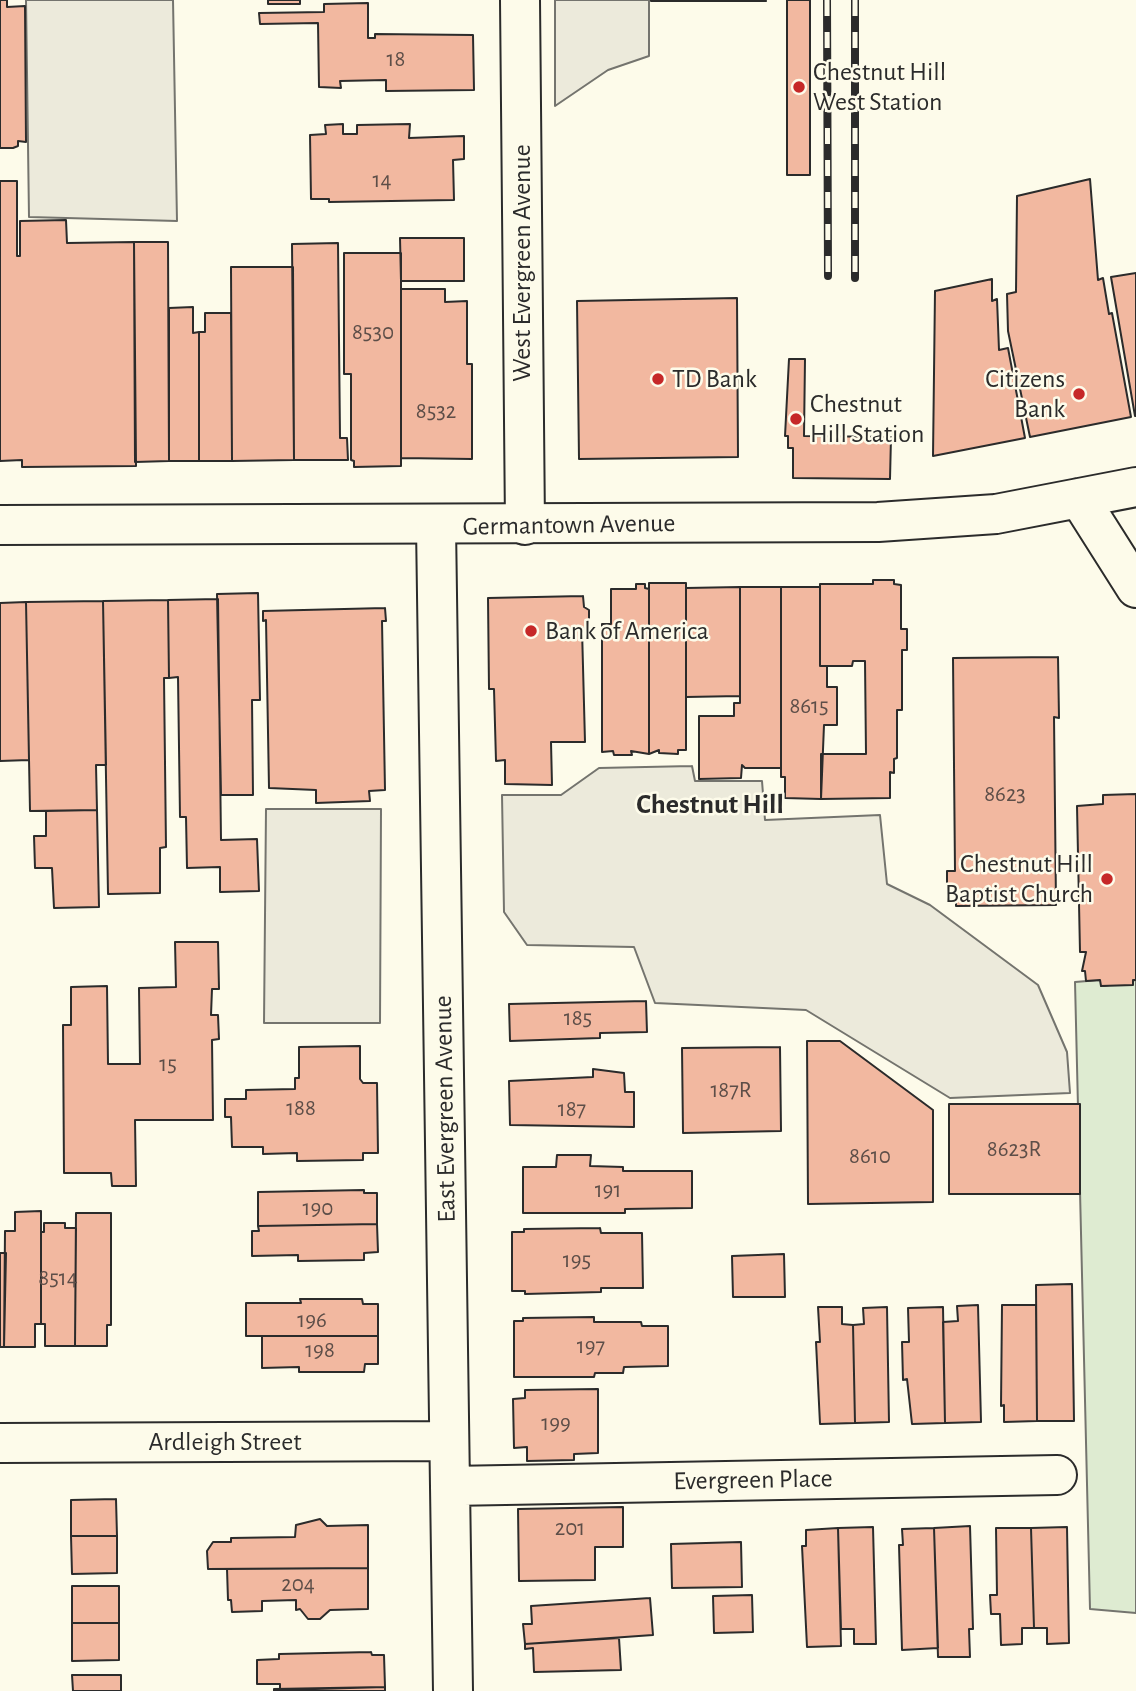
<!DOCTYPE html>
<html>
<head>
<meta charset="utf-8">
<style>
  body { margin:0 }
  canvas { display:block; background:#fdfbea }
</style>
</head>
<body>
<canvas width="1136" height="1691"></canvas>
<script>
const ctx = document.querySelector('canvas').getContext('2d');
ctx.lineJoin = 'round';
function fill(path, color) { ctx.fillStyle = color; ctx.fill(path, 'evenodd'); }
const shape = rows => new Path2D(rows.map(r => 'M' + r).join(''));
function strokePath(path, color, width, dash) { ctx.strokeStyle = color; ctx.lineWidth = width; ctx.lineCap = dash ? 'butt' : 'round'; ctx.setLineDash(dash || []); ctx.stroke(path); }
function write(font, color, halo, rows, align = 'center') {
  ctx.font = font + ' "Alegreya Sans",sans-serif'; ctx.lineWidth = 5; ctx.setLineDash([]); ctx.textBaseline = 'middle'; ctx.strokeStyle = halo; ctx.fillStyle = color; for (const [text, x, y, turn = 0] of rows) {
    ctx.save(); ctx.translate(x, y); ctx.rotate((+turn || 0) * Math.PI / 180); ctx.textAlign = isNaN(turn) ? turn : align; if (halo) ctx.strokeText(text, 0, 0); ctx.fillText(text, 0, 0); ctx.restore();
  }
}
const green = shape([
  [1100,980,1104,986,1136,980,1136,1613,1090,1609,1075,982,1100,980]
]);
fill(green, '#deebd1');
strokePath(green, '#74746e', 2);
const parking = shape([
  [26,0,173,0,177,221,29,217,26,0],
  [555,0,649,0,649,56,608,70,555,106,555,0],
  [692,766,695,781,762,781,765,820,880,815,887,884,930,905,1038,985,1067,1052,1070,1093,950,1098,806,1010,655,1003,634,947,527,945,504,912,502,795,561,795,599,768,692,766],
  [266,809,381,809,380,1023,264,1023,266,809]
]);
fill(parking, '#eceadb');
strokePath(parking, '#74746e', 2);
const building = shape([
  [0,0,7,0,7,7,25,6,26,142,18,141,18,146,13,148,0,148,0,0],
  [268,0,300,0,300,4,268,4,268,0],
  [765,0,766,1,651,1,651,0,765,0],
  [787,0,810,0,810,175,787,175,787,0],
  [368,3,368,38,375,38,375,34,473,35,474,90,386,91,386,80,340,81,341,88,319,87,318,23,260,24,259,13,324,12,324,4,368,3],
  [343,124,343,134,357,134,357,125,410,124,409,138,464,136,464,159,453,160,454,200,329,202,329,199,311,199,310,135,326,134,325,125,343,124],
  [1090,179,1098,280,1103,278,1109,314,1112,313,1131,417,1030,437,1008,331,1007,294,1016,292,1017,196,1090,179],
  [0,181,17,181,17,256,20,256,20,221,66,220,67,243,134,242,136,466,22,467,22,460,0,461,0,181],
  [400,238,464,238,464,281,401,281,400,238],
  [134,242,168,242,169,461,135,462,134,242],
  [338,243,340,438,347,438,348,460,294,460,292,244,338,243],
  [344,253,401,253,401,466,354,467,354,461,351,460,351,374,344,374,344,253],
  [231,267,293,267,294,460,232,461,231,267],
  [1136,273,1136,416,1135,416,1111,277,1136,273],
  [992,279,992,301,997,299,999,350,1008,348,1025,438,933,456,935,291,992,279],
  [401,289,445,289,445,302,467,301,467,364,472,364,472,459,401,458,401,289],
  [737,298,738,457,579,459,577,301,737,298],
  [193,307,193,333,199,332,199,461,169,461,169,308,193,307],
  [205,313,231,313,232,461,199,461,199,332,205,332,205,313],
  [789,359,805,359,804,436,891,437,890,479,793,478,793,448,788,448,788,436,785,436,789,359],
  [873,580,894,580,894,584,901,585,901,629,907,629,907,650,902,650,902,710,897,710,897,758,894,759,894,773,890,772,890,798,821,799,821,754,866,754,865,661,853,661,852,666,820,666,820,584,873,584,873,580],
  [649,583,686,583,686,750,678,750,678,754,659,753,659,750,649,754,649,583],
  [636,584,645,584,645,588,649,589,649,754,631,751,632,755,614,755,613,751,602,752,602,624,611,624,611,589,636,589,636,584],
  [740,587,781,587,781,768,745,768,742,765,741,778,699,779,699,716,734,716,734,703,740,703,740,587],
  [740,587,740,696,686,697,686,588,740,587],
  [781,587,820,587,820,666,827,666,827,687,837,687,837,725,824,725,821,799,785,798,785,777,781,777,781,587],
  [258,593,260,700,252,700,253,795,221,795,217,594,258,593],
  [583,596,584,607,589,610,589,626,582,629,585,742,551,742,552,785,505,784,505,760,496,761,494,689,489,689,488,598,583,596],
  [218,599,221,840,257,839,259,891,220,892,220,867,187,868,186,817,180,817,178,677,169,678,168,600,218,599],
  [168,600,169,678,164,678,166,847,160,848,160,893,108,894,103,601,168,600],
  [103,601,106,765,96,765,97,810,30,811,26,602,103,601],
  [26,602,29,760,0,761,0,603,26,602],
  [385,608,386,621,382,621,385,790,369,791,370,801,316,803,316,790,269,788,266,620,263,621,263,611,385,608],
  [1058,657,1059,718,1054,717,1056,905,956,906,956,885,947,885,947,871,955,871,953,658,1058,657],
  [1136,794,1136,980,1133,980,1133,985,1101,986,1100,980,1086,981,1085,971,1082,971,1086,952,1080,952,1077,806,1103,804,1103,795,1136,794],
  [97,810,99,907,54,908,52,868,35,868,34,836,46,836,46,811,97,810],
  [175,942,218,942,219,989,212,989,211,1015,218,1015,219,1039,212,1040,213,1120,135,1120,136,1186,112,1186,111,1173,64,1173,63,1025,71,1025,71,987,107,986,108,1064,140,1064,139,988,176,987,175,942],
  [646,1001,647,1032,600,1033,600,1038,510,1041,509,1004,646,1001],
  [807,1041,840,1041,933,1110,933,1202,808,1204,807,1041],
  [360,1046,360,1079,363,1083,377,1083,378,1153,363,1153,363,1160,297,1161,297,1153,263,1154,263,1147,232,1147,231,1117,225,1117,225,1099,246,1099,246,1090,295,1089,295,1078,299,1078,299,1047,360,1046],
  [780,1047,781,1131,683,1133,682,1048,780,1047],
  [593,1069,624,1073,625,1092,634,1092,634,1127,510,1125,509,1081,593,1077,593,1069],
  [949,1104,1080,1104,1080,1194,949,1194,949,1104],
  [557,1155,591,1155,590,1166,623,1167,623,1171,692,1171,692,1208,625,1209,625,1213,523,1213,523,1167,556,1167,557,1155],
  [364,1190,364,1193,377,1193,377,1224,258,1226,258,1192,364,1190],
  [41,1211,41,1324,35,1324,35,1347,4,1347,5,1231,15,1231,15,1212,41,1211],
  [76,1213,111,1213,111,1325,107,1325,107,1346,75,1346,76,1213],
  [44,1223,65,1223,65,1228,76,1228,75,1346,45,1346,45,1324,41,1324,41,1232,44,1232,44,1223],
  [377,1224,378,1252,364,1253,364,1260,298,1261,298,1255,252,1256,252,1231,259,1231,258,1226,377,1224],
  [600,1228,601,1233,642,1233,643,1288,601,1288,601,1292,525,1294,525,1291,512,1291,512,1232,524,1232,524,1229,600,1228],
  [0,1253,6,1253,4,1347,0,1347,0,1253],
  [784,1254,785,1297,733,1297,732,1256,784,1254],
  [1072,1284,1074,1421,1037,1421,1036,1285,1072,1284],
  [300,1299,362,1299,363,1304,378,1304,378,1336,246,1336,246,1303,301,1303,300,1299],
  [978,1305,981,1422,945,1423,943,1322,958,1321,957,1306,978,1305],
  [1002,1305,1036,1305,1037,1421,1004,1422,1004,1405,1001,1406,1002,1305],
  [818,1307,842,1307,842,1324,853,1325,855,1423,820,1424,816,1342,820,1342,818,1307],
  [887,1307,889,1422,855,1423,853,1325,864,1324,863,1308,887,1307],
  [943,1307,945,1423,912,1424,907,1379,903,1380,902,1342,909,1342,908,1308,943,1307],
  [594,1317,594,1322,641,1322,642,1326,668,1326,668,1366,624,1367,623,1373,595,1373,594,1377,514,1377,514,1321,523,1321,523,1318,594,1317],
  [262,1336,378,1336,378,1364,365,1364,364,1372,299,1372,299,1367,262,1368,262,1336],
  [598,1389,598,1453,574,1454,574,1460,527,1461,527,1447,514,1448,513,1399,525,1398,525,1390,598,1389],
  [116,1499,117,1536,71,1536,71,1500,116,1499],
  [623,1507,623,1547,595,1547,595,1580,519,1581,518,1509,623,1507],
  [320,1519,327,1526,368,1525,368,1568,208,1569,207,1551,213,1542,231,1542,231,1538,295,1537,296,1525,320,1519],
  [970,1526,973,1629,969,1629,970,1657,938,1657,934,1528,970,1526],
  [873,1527,876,1644,854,1644,854,1629,841,1629,838,1528,873,1527],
  [1067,1527,1069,1643,1047,1644,1047,1628,1034,1628,1031,1528,1067,1527],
  [838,1528,841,1646,807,1647,802,1546,806,1546,806,1530,838,1528],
  [934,1528,938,1648,902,1650,899,1545,903,1545,902,1529,934,1528],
  [996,1528,1031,1528,1034,1628,1022,1628,1022,1644,1001,1645,1000,1614,991,1614,990,1595,997,1595,996,1528],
  [71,1536,117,1536,117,1573,72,1574,71,1536],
  [741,1542,742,1587,672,1588,671,1544,741,1542],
  [368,1568,368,1609,330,1610,320,1619,308,1619,300,1609,296,1610,296,1600,262,1601,262,1611,232,1612,231,1600,228,1600,227,1569,368,1568],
  [72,1586,119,1586,119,1623,72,1623,72,1586],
  [752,1595,753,1632,714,1633,713,1596,752,1595],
  [650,1598,653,1635,525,1644,523,1624,532,1624,531,1606,650,1598],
  [72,1623,119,1623,119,1660,72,1661,72,1623],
  [619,1638,621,1670,534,1672,533,1648,525,1649,525,1644,619,1638],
  [371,1652,372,1655,384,1655,385,1687,280,1690,280,1684,257,1684,257,1660,279,1659,279,1654,371,1652],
  [72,1675,121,1675,121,1691,73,1691,72,1675],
  [385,1687,385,1691,274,1691,274,1689,385,1687]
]);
fill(building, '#f2b8a0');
strokePath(building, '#2b2b2b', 2);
const minor = shape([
  [520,0,525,525],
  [436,526,453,1691],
  [0,1443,449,1441],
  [450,1486,1057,1475]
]);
const primary = shape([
  [1079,498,1136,588],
  [0,525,878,522,996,514,1136,487]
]);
strokePath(minor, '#2b2b2b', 42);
strokePath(primary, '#2b2b2b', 42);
strokePath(minor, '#fdfbea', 38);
strokePath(primary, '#fdfbea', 38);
const rail = shape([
  [827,0,828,276],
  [855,0,855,278]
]);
strokePath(rail, '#2b2b2b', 8);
strokePath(rail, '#fdfbea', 5, [16]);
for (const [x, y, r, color] of [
  [799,87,7,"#c62828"],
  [658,379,7,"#c62828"],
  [1079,394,7,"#c62828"],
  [796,419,7,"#c62828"],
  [531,631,7,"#c62828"],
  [1107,879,7,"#c62828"]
]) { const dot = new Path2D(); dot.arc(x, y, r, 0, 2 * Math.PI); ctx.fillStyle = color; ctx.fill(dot); strokePath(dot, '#fdfbea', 2.5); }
write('23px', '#5d4e48', null, [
  ["18",396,59],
  ["14",382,180],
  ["8530",373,332],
  ["8532",436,411],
  ["8615",809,706],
  ["8623",1005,794],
  ["185",578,1018],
  ["15",168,1064],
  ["187R",731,1090],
  ["188",301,1108],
  ["187",572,1109],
  ["8623R",1014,1149],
  ["8610",870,1156],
  ["191",608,1190],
  ["190",318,1208],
  ["195",577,1260],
  ["8514",58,1278],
  ["196",312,1320],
  ["197",591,1346],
  ["198",320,1350],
  ["199",556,1423],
  ["201",570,1528],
  ["204",298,1584]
]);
write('26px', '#2b2b2b', '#fdfbea', [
  ["Chestnut Hill",813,72],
  ["West Station",813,102],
  ["TD Bank",672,379],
  ["Citizens",1065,379,"right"],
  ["Bank",1065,409,"right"],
  ["Chestnut",810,404],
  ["Hill Station",810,434],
  ["Bank of America",545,631],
  ["Chestnut Hill",1093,864,"right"],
  ["Baptist Church",1093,894,"right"]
], 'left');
write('26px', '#2b2b2b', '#fdfbea', [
  ["West Evergreen Avenue",522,263,-90],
  ["Germantown Avenue",569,525,-1],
  ["East Evergreen Avenue",445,1109,-91],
  ["Ardleigh Street",225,1442],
  ["Evergreen Place",753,1480,-1]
]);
write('bold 28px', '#2b2b2b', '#fdfbea', [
  ["Chestnut Hill",710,805]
]);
</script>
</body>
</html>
